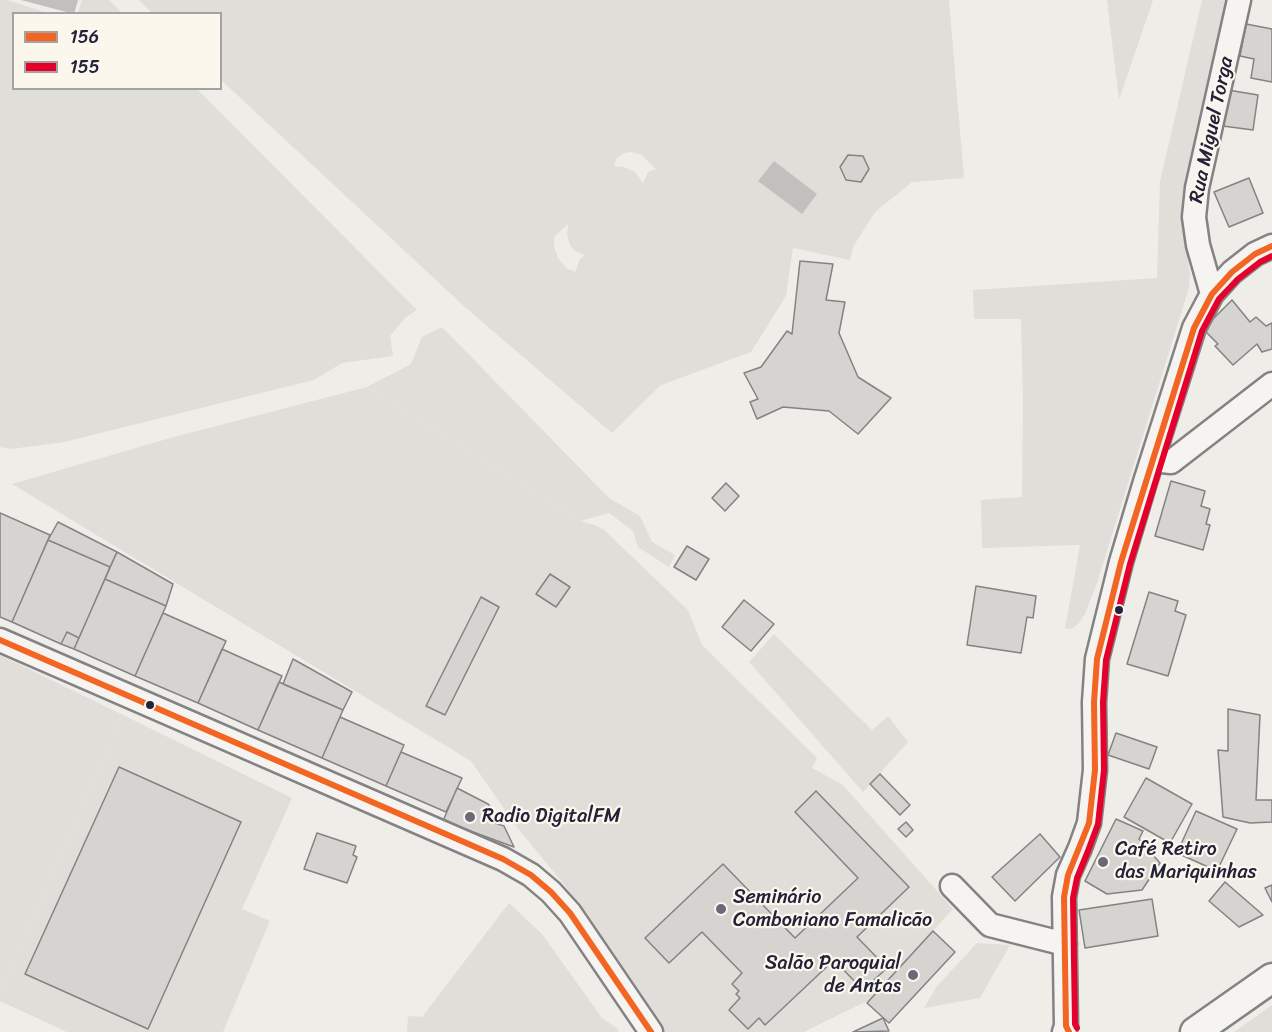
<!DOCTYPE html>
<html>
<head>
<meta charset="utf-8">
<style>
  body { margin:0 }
  #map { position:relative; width:1272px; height:1032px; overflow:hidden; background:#efede8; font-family:Sriracha,sans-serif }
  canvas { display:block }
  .legend { position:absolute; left:12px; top:12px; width:210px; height:78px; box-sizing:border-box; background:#fbf7ec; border:2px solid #a4a2a5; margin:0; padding:8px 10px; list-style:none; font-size:18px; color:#22223b }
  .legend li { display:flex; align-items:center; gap:12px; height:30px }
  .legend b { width:30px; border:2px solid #a4a2a5 }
</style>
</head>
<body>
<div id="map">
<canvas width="1272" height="1032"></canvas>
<ul class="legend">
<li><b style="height:8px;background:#f26522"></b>156</li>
<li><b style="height:8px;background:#e4002b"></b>155</li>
</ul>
</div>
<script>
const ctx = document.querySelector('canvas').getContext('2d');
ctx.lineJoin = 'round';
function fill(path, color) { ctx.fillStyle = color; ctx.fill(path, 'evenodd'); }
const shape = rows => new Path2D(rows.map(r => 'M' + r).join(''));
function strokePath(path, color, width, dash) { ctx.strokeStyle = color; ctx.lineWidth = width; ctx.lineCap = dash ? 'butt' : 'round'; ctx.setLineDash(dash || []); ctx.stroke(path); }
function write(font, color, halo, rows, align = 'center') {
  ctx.font = font + ' Sriracha,sans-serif'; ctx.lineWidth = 4.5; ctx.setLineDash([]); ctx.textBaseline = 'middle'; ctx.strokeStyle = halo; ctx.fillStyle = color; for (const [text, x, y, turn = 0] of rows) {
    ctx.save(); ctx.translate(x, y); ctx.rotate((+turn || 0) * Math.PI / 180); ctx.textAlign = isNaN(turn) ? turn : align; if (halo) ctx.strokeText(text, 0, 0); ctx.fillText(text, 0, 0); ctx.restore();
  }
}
fill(shape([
  [367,387,581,521,594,525,603,529,688,610,702,645,817,758,812,768,843,785,953,909,871,999,804,1032,664,1032,566,887,516,826,471,761,12,484,170,438],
  [123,715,292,798,242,909,270,921,223,1032,67,1032,0,1001,0,993]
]), '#e1ded9');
fill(shape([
  [0,0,7,0,47,13,14,14,14,88,197,89,417,310,406,317,390,336,393,356,342,363,314,380,64,442,11,449,0,447],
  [82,0,109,0,122,13,78,13],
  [139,0,949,0,964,178,912,182,875,212,853,247,850,260,793,248,786,296,751,352,661,385,612,433,466,308,221,80,220,14,152,13],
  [631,152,642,155,656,169,648,172,643,183,635,172,624,167,614,166,617,158,624,153],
  [568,224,567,235,570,245,575,251,585,255,580,259,575,272,566,268,558,258,554,247,554,237],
  [1107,0,1153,0,1119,100],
  [1202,0,1230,0,1185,194,1184,232,1190,274,1189,288,1097,583,1085,614,1078,624,1071,629,1065,628,1080,545,982,548,981,500,1022,497,1023,400,1021,319,974,319,973,290,1157,278,1160,182],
  [442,327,609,498,640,516,652,542,675,555,669,567,638,547,633,531,609,513,581,521,367,387,411,364,422,337],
  [774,634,872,730,888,716,908,742,863,792,749,662],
  [0,655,123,715,0,993],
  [695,678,772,751,623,907,546,835],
  [509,903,542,934,602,1018,618,1029,619,1032,407,1032,408,1016,422,1017],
  [977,943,1010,945,980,998,924,1008,937,986],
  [1272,1005,1272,1032,1234,1032,1251,1020]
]), '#e0ded9');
fill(shape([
  [21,0,78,0,74,14],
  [774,161,817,194,802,214,758,181]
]), '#c2bfbf');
const building = shape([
  [1246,24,1272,29,1272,82,1251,78,1254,59,1240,56,1246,24],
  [1228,90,1258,95,1253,130,1223,126,1228,90],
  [848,155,863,156,869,169,861,182,846,180,840,167,848,155],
  [1249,178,1263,213,1229,227,1214,192,1249,178],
  [800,261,833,264,826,300,845,302,839,333,858,377,891,398,858,434,829,411,783,407,757,419,750,402,758,399,744,373,761,367,787,331,792,334,800,261],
  [1232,300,1250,322,1256,317,1266,326,1272,323,1272,349,1262,352,1257,344,1233,365,1215,346,1218,344,1203,329,1232,300],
  [1171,481,1205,491,1201,506,1210,509,1206,524,1210,525,1203,550,1155,536,1171,481],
  [726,483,739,496,725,511,712,498,726,483],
  [0,513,50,535,12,622,0,617,0,513],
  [58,522,117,552,110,567,48,540,58,522],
  [48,540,110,567,79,638,67,632,61,644,12,622,48,540],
  [687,546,709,559,696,580,674,567,687,546],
  [117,552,173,584,166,606,105,579,117,552],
  [550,574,570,587,556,607,536,594,550,574],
  [105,579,166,606,135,676,74,649,105,579],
  [976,586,1036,596,1033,618,1027,617,1021,653,967,645,976,586],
  [1149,592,1178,601,1175,611,1186,615,1168,676,1127,664,1149,592],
  [481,597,499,607,445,715,426,706,481,597],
  [744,600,774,624,751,651,722,627,744,600],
  [163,613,226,641,198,703,135,676,163,613],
  [67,632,79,638,74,649,61,644,67,632],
  [222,649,282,676,258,730,198,703,222,649],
  [293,659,352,692,343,710,283,684,293,659],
  [279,682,343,710,322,758,258,730,279,682],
  [1228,709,1260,715,1256,800,1272,800,1272,822,1250,823,1223,817,1218,750,1228,751,1228,709],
  [340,717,404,745,386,786,322,758,340,717],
  [1116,733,1157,747,1149,769,1108,755,1116,733],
  [401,752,462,778,446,812,386,786,401,752],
  [119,767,241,822,148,1029,25,974,119,767],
  [880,774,910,805,900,815,870,784,880,774],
  [1146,778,1192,804,1170,843,1124,817,1146,778],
  [457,788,488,804,494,811,495,823,504,826,514,847,443,821,457,788],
  [816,791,909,887,857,937,887,968,863,990,834,960,765,1025,759,1018,748,1029,729,1010,740,998,736,994,739,991,732,984,742,973,702,932,669,963,645,938,723,864,795,938,858,878,795,812,816,791],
  [1196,811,1237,829,1217,871,1177,853,1196,811],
  [1116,819,1143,831,1139,839,1160,863,1142,890,1107,894,1085,881,1116,819],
  [906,822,913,830,906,837,898,829,906,822],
  [317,833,356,846,353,855,357,857,347,883,304,869,317,833],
  [1040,834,1060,857,1015,901,992,877,1040,834],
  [1225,882,1263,915,1239,927,1209,901,1225,882],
  [1272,885,1272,902,1265,888,1272,885],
  [1152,899,1158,936,1085,948,1079,910,1152,899],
  [933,931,955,952,889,1023,867,1003,933,931],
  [883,1018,889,1031,853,1032,883,1018]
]);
fill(building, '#d6d4d1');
strokePath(building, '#838284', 1.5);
const minor = shape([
  [1212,294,1198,245,1194,217,1197,188,1239,0],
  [1152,460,1171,462,1272,384],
  [0,640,503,859,531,875,551,892,570,913,651,1032],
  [952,886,990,925,1065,944],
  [1064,1032,1066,1026,1064,897,1068,875,1080,848,1089,823,1095,770,1094,702,1097,659,1121,562,1145,482,1194,328,1212,294,1232,272,1255,254,1272,246]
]);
const major = shape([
  [1195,1032,1272,978]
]);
strokePath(minor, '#838284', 27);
strokePath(major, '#838284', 33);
strokePath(minor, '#f5f4f0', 22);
strokePath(major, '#f5f4f0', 28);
strokePath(shape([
  [0,640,503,859,531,875,551,892,570,913,651,1032],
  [1069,1032,1066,1026,1064,897,1068,875,1089,823,1095,770,1094,702,1097,659,1121,562,1194,328,1212,294,1232,272,1255,254,1272,246]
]), '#f26522', 6);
strokePath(shape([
  [1077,1028,1075,1024,1073,898,1077,878,1088,851,1098,824,1104,770,1103,702,1106,660,1130,564,1202,331,1219,299,1238,279,1260,262,1272,256]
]), '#e4002b', 6);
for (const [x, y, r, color] of [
  [1119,610,5,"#22223b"],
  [150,705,5,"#22223b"],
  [470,817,6,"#6a6978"],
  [1103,862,6,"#6a6978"],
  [721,909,6,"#6a6978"],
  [913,975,6,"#6a6978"]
]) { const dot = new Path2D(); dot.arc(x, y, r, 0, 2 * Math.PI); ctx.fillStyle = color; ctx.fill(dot); strokePath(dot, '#fbf7ec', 2); }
write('20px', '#22223b', '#fbf7ec', [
  ["Rua Miguel Torga",1212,130,-78]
]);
write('20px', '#22223b', '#fbf7ec', [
  ["Radio DigitalFM",482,817],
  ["Café Retiro",1115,850],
  ["das Mariquinhas",1115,873],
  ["Seminário",733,898],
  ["Comboniano Famalicão",733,921],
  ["Salão Paroquial",901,964,"right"],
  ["de Antas",901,987,"right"]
], 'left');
</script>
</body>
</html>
